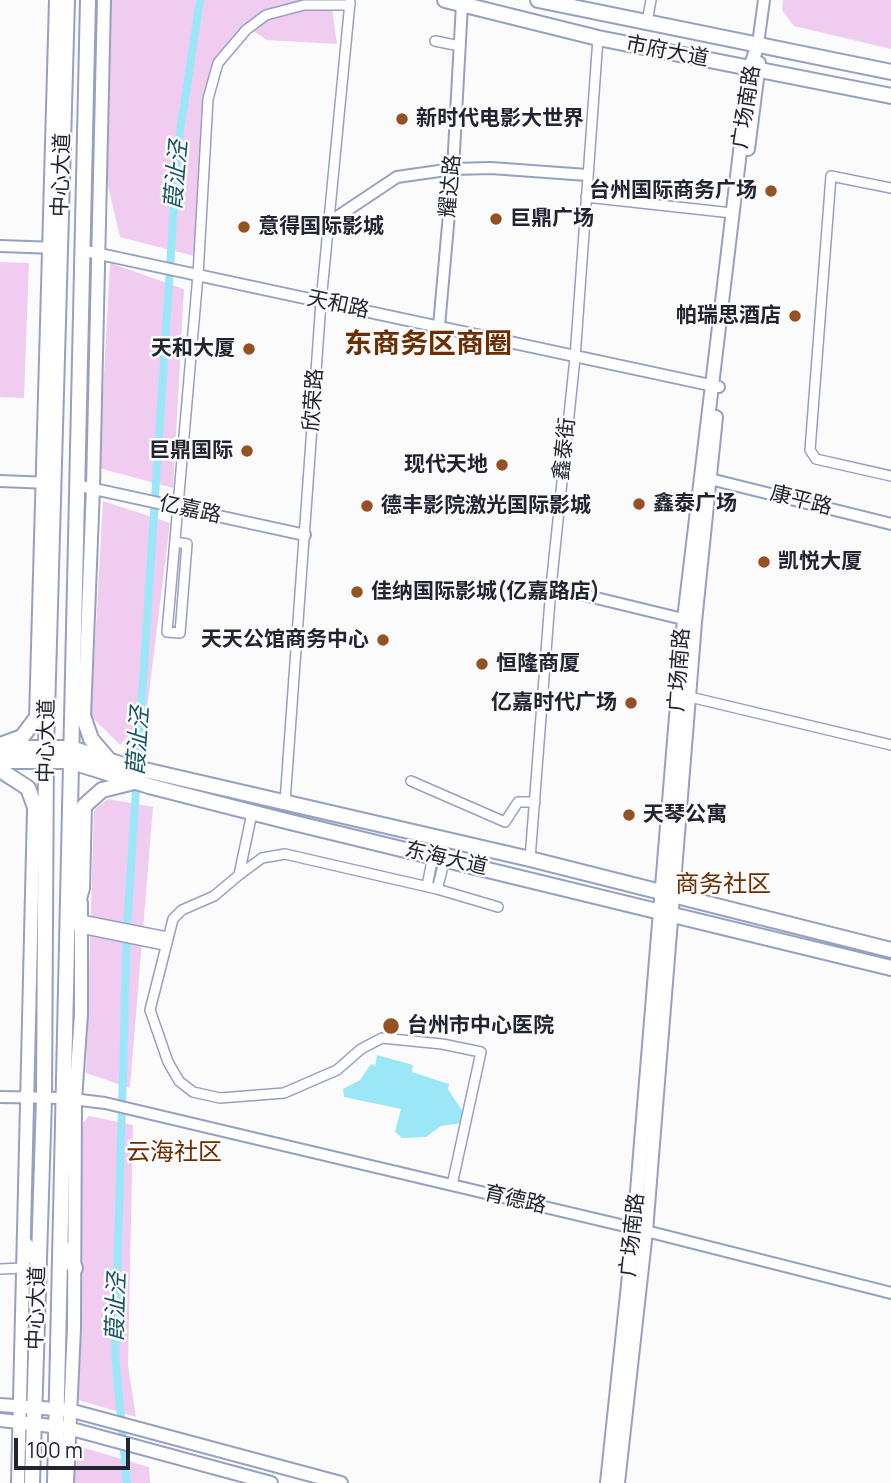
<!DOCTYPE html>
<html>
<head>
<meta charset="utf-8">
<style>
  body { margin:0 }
  #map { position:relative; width:891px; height:1483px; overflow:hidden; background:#fbfbfb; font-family:Manrope,sans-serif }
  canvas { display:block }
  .scale { position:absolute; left:14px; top:1438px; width:116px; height:32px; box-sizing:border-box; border:4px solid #202531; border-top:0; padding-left:9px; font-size:21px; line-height:24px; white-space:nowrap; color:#202531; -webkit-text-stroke:5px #fbfbfb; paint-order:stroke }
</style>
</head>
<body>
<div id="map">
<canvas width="891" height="1483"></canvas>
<div class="scale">100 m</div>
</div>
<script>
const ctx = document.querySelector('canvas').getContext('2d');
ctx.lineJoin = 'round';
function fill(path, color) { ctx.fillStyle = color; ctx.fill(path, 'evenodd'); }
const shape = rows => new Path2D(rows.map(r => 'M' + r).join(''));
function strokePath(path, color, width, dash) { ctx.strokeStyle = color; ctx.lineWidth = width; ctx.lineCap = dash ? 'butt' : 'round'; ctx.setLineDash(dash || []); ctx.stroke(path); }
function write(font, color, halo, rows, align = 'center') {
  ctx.font = font + ' Manrope,"Noto Sans SC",sans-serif'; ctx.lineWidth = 5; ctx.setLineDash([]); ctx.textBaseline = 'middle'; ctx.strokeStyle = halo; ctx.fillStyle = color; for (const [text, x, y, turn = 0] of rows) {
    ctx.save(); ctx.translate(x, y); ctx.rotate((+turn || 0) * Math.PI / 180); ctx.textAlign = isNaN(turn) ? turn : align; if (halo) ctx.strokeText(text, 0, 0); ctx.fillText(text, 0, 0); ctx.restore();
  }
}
fill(shape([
  [111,0,331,0,337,44,267,40,247,27,214,60,194,256,120,237,107,182],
  [783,0,891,0,891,49,794,26,782,10],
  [0,262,29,263,24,398,0,397],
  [110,263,184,289,173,488,99,468],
  [103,501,170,523,146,717,120,745,91,716],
  [108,799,153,807,130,1088,86,1073,94,810],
  [89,1116,133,1125,128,1365,136,1417,79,1400,81,1125],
  [84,1448,149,1467,150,1483,72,1483,73,1458]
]), '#f1ccf1');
fill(shape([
  [377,1055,413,1065,412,1072,449,1084,448,1089,465,1115,462,1123,441,1126,426,1137,402,1138,395,1132,401,1109,344,1097,343,1089,360,1080,371,1064,375,1066]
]), '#9be7f8');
strokePath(shape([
  [127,1483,115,1354,127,927,178,145,200,0]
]), '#9be7f8', 8);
const minor = shape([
  [647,22,651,0],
  [435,41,460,46],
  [891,188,831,176,810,450,816,459,891,476],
  [586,197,732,213],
  [176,542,187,544,180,633,167,632,198,275,208,99,218,63,246,30,266,15,304,5,350,5],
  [690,697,891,745],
  [411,781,505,822,518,802,535,802],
  [285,802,321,302,350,2],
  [252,813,239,875,214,896,182,910,173,919,150,1010,168,1062,179,1081,193,1092,220,1098,284,1093,337,1070,361,1049,382,1038,442,1044,481,1052,452,1185],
  [530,859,551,587,575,358,598,38],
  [239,875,262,858,285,854,437,889,498,907],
  [427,886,433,856],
  [437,889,445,859],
  [81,920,167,937],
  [81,928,164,945],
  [0,1269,24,1268]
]);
const tertiary = shape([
  [758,44,764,0],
  [328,223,397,177,453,169,491,168,587,175],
  [0,246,57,248],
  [81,250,719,387],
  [439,326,453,169,462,4],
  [710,479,891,524],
  [0,481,50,483],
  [76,485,305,535],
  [551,587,691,621],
  [0,1097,64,1098,105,1103,646,1231,891,1293]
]);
const secondary = shape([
  [748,149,759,63],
  [84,716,93,488,104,0],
  [36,719,56,0],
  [0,1405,69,1410,341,1483],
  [0,1420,68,1428,271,1483],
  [18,1483,34,810],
  [67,1483,74,1328,75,1100,81,1014,81,903],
  [607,1483,634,1228,684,619,750,68,758,44],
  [618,1483,646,1231,695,622,716,417]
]);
const primary = shape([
  [445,0,598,38,891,96],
  [538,0,891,72],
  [76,695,91,739,109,760],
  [3,744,22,737,47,704],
  [0,748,71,748,123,765,530,859,891,950],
  [0,761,69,761,149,786,286,821,891,968],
  [0,770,28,788,40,821],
  [72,923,82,888,84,806,102,790,134,782],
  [25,1244,39,1264],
  [61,1245,75,1268],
  [32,1483,44,1098,46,748,67,0],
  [55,1483,88,0]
]);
strokePath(minor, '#96a1c2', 12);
strokePath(tertiary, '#96a1c2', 14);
strokePath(secondary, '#96a1c2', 16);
strokePath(primary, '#96a1c2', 18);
strokePath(minor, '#fff', 9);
strokePath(tertiary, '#fff', 10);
strokePath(secondary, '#fff', 12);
strokePath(primary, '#fff', 14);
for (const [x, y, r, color] of [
  [402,119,7,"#955024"],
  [771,191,7,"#955024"],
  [496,219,7,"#955024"],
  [244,227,7,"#955024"],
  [795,316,7,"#955024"],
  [249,349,7,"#955024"],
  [247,451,7,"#955024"],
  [502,465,7,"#955024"],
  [639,504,7,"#955024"],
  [367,506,7,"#955024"],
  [764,562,7,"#955024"],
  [357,592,7,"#955024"],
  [383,640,7,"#955024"],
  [482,664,7,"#955024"],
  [631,703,7,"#955024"],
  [629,815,7,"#955024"],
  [391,1026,9,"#955024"]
]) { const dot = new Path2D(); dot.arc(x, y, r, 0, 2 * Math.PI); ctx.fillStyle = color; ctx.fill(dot); strokePath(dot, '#fbfbfb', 2.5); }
write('21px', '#202531', '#fbfbfb', [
  ["市府大道",667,52,11],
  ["广场南路",747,107,-81],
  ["中心大道",62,175,-88],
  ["耀达路",451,186,-85],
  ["天和路",338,305,12],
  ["欣荣路",314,400,-86],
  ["鑫泰街",565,449,-84],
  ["康平路",801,501,14],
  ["亿嘉路",190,510,12],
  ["广场南路",680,670,-86],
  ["中心大道",47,741,-89],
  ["东海大道",446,859,13],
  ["育德路",515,1200,13],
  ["广场南路",633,1235,-84],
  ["中心大道",37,1308,-88]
]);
write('bold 21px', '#202531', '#fbfbfb', [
  ["新时代电影大世界",416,119],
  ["台州国际商务广场",757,191,"right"],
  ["巨鼎广场",510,219],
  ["意得国际影城",258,227],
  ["帕瑞思酒店",781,316,"right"],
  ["天和大厦",235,349,"right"],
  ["巨鼎国际",233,451,"right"],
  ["现代天地",488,465,"right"],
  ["鑫泰广场",653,504],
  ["德丰影院激光国际影城",381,506],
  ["凯悦大厦",778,562],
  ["佳纳国际影城(亿嘉路店)",371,592],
  ["天天公馆商务中心",369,640,"right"],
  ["恒隆商厦",496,664],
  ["亿嘉时代广场",617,703,"right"],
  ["天琴公寓",643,815],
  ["台州市中心医院",407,1026]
], 'left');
write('italic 23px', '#155662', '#fbfbfb', [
  ["葭沚泾",177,175,-85],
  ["葭沚泾",139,741,-86],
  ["葭沚泾",117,1307,-88]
]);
write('24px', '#6a2e00', '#fbfbfb', [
  ["商务社区",723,885],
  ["云海社区",174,1153]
]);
write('bold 28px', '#6a2e00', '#fbfbfb', [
  ["东商务区商圈",428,345]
]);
</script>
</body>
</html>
